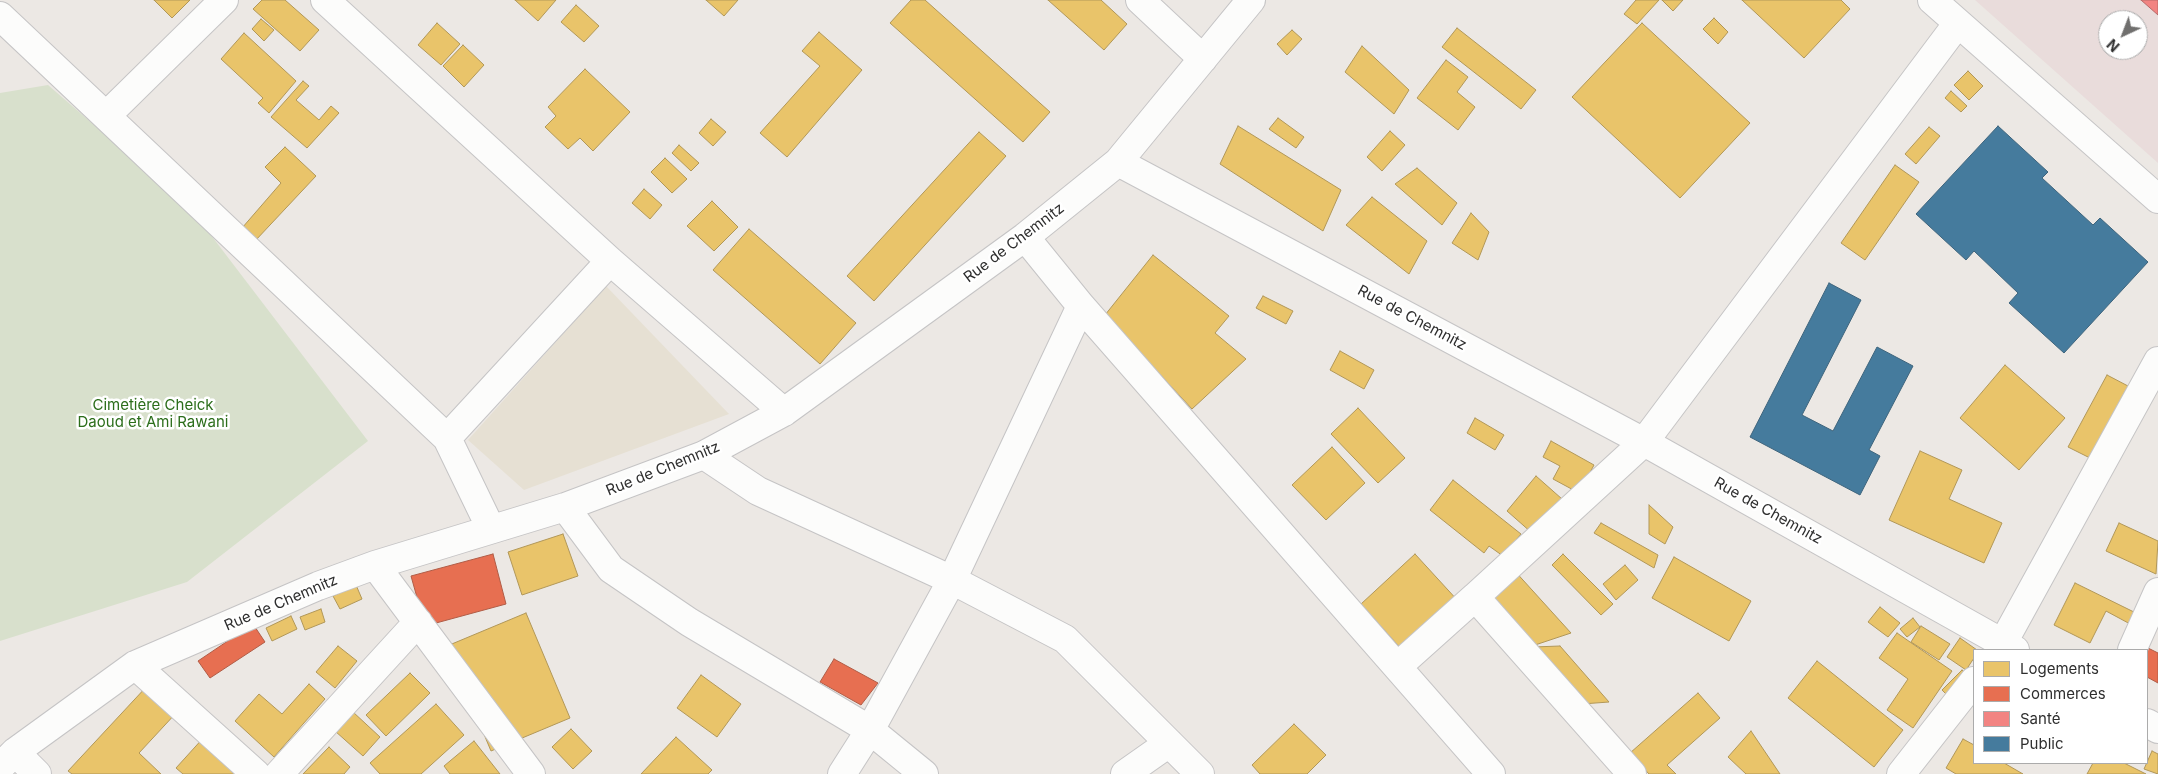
<!DOCTYPE html>
<html>
<head>
<meta charset="utf-8">
<style>
  body { margin:0 }
  #map { position:relative; width:2158px; height:774px; overflow:hidden; background:#ece8e4; font-family:Inter,sans-serif }
  canvas { display:block }
  .legend { position:absolute; left:1973px; top:649px; width:175px; height:115px; box-sizing:border-box; background:#fff; border:1px solid #ababab; margin:0; padding:6px 9px; list-style:none; font-size:15px; color:#2e2e2e }
  .legend li { display:flex; align-items:center; gap:10px; height:25px }
  .legend b { width:25px; border:1px solid #ababab }
  .north { position:absolute; left:2098px; top:10px; width:50px; height:50px; box-sizing:border-box; background:#fff; border:1px solid #ababab; border-radius:50%; rotate:223deg; font-size:14px; font-weight:700; line-height:20px; text-align:center; color:#2e2e2e }
  .north::after { content:''; display:block; margin:auto; width:18px; height:22px; background:#706f6e; clip-path:polygon(50% 0,100% 100%,50% 72%,0 100%) }
</style>
</head>
<body>
<div id="map">
<canvas width="2158" height="774"></canvas>
<ul class="legend">
<li><b style="height:14px;background:#e9c46a"></b>Logements</li>
<li><b style="height:14px;background:#e76f51"></b>Commerces</li>
<li><b style="height:14px;background:#f28482"></b>Santé</li>
<li><b style="height:14px;background:#457b9d"></b>Public</li>
</ul>
<div class="north">N</div>
</div>
<script>
const ctx = document.querySelector('canvas').getContext('2d');
ctx.lineJoin = 'round';
function fill(path, color) { ctx.fillStyle = color; ctx.fill(path, 'evenodd'); }
const shape = rows => new Path2D(rows.map(r => 'M' + r).join(''));
function strokePath(path, color, width, dash) { ctx.strokeStyle = color; ctx.lineWidth = width; ctx.lineCap = dash ? 'butt' : 'round'; ctx.setLineDash(dash || []); ctx.stroke(path); }
function write(font, color, halo, rows, align = 'center') {
  ctx.font = font + ' Inter,sans-serif'; ctx.lineWidth = 5; ctx.setLineDash([]); ctx.textBaseline = 'middle'; ctx.strokeStyle = halo; ctx.fillStyle = color; for (const [text, x, y, turn = 0] of rows) {
    ctx.save(); ctx.translate(x, y); ctx.rotate((+turn || 0) * Math.PI / 180); ctx.textAlign = isNaN(turn) ? turn : align; if (halo) ctx.strokeText(text, 0, 0); ctx.fillText(text, 0, 0); ctx.restore();
  }
}
fill(shape([
  [606,286,729,414,524,490,468,440]
]), '#e6e0d3');
fill(shape([
  [1975,0,2158,0,2158,163],
  [2108,20,2138,20,2138,50,2108,50]
]), '#e9dcdb');
fill(shape([
  [48,85,191,209,368,441,187,582,0,641,0,93]
]), '#d8e0cc');
const homes = shape([
  [154,0,190,0,172,18,154,0],
  [262,0,285,0,319,30,300,51,253,9,262,0],
  [515,0,556,0,538,21,515,0],
  [706,0,738,0,724,16,706,0],
  [911,0,925,0,1050,112,1023,142,890,23,911,0],
  [1048,0,1101,0,1127,24,1104,50,1048,0],
  [1636,0,1659,0,1637,24,1624,14,1636,0],
  [1662,0,1683,0,1673,11,1662,0],
  [1742,0,1841,0,1850,9,1804,58,1742,0],
  [576,5,599,26,584,42,561,22,576,5],
  [1714,18,1728,32,1718,44,1703,29,1714,18],
  [261,19,274,30,264,41,252,29,261,19],
  [437,23,460,44,441,65,418,45,437,23],
  [1642,23,1750,123,1680,198,1572,97,1642,23],
  [1457,28,1536,90,1521,109,1442,47,1457,28],
  [1292,30,1302,39,1287,55,1277,44,1292,30],
  [819,32,862,70,787,157,760,133,820,66,802,51,819,32],
  [244,33,296,81,269,113,258,103,263,98,221,59,244,33],
  [463,45,484,65,464,87,443,66,463,45],
  [1362,46,1409,90,1394,114,1345,72,1362,46],
  [1446,60,1468,77,1457,92,1475,107,1458,130,1417,98,1446,60],
  [585,69,630,112,593,151,580,138,568,149,545,127,556,116,548,107,585,69],
  [1968,71,1983,86,1969,100,1954,85,1968,71],
  [303,81,309,86,296,100,319,120,331,106,339,113,307,148,271,117,303,81],
  [1951,91,1967,106,1961,112,1945,98,1951,91],
  [1278,118,1304,137,1296,148,1269,129,1278,118],
  [711,119,726,132,713,146,699,133,711,119],
  [1238,126,1341,190,1323,231,1220,164,1238,126],
  [1929,127,1940,136,1916,164,1905,154,1929,127],
  [1390,131,1405,145,1382,171,1367,157,1390,131],
  [979,132,1006,156,874,301,847,276,979,132],
  [679,145,699,163,691,171,672,153,679,145],
  [285,147,316,176,255,241,242,228,281,183,265,167,285,147],
  [665,158,687,179,672,193,651,172,665,158],
  [1895,165,1919,182,1865,260,1841,243,1895,165],
  [1417,168,1457,203,1442,225,1395,184,1417,168],
  [644,189,662,205,650,219,632,203,644,189],
  [1372,197,1427,241,1409,274,1346,225,1372,197],
  [712,201,738,227,714,251,687,226,712,201],
  [1471,213,1489,232,1478,260,1452,243,1471,213],
  [749,229,856,323,820,364,713,270,749,229],
  [1153,255,1229,316,1215,333,1246,359,1192,409,1105,315,1153,255],
  [1263,296,1293,311,1286,324,1256,308,1263,296],
  [1340,351,1374,370,1364,389,1330,370,1340,351],
  [2005,365,2065,418,2019,470,1960,418,2005,365],
  [2107,375,2128,386,2090,458,2068,447,2107,375],
  [1358,408,1405,458,1378,483,1331,434,1358,408],
  [1475,418,1504,435,1495,450,1467,433,1475,418],
  [1551,441,1594,465,1579,493,1553,479,1560,466,1543,457,1551,441],
  [1332,447,1365,483,1326,520,1292,485,1332,447],
  [1920,451,1962,470,1949,499,2002,523,1984,563,1889,520,1920,451],
  [1536,476,1562,499,1532,533,1507,511,1536,476],
  [1453,480,1521,534,1503,556,1489,546,1484,553,1430,510,1453,480],
  [1649,505,1673,527,1665,544,1649,534,1649,505],
  [1601,523,1658,555,1654,568,1594,533,1601,523],
  [2119,523,2158,541,2156,574,2106,551,2119,523],
  [563,534,578,576,522,595,508,552,563,534],
  [1415,554,1459,602,1404,652,1361,604,1415,554],
  [1563,554,1613,604,1601,615,1552,565,1563,554],
  [1674,557,1751,601,1729,641,1652,598,1674,557],
  [1625,565,1638,580,1616,600,1603,584,1625,565],
  [1513,569,1571,633,1535,645,1486,594,1513,569],
  [2075,583,2138,614,2132,625,2106,611,2090,643,2054,625,2075,583],
  [356,585,362,599,340,609,333,596,356,585],
  [1880,607,1900,623,1888,637,1868,622,1880,607],
  [321,609,325,622,305,630,300,617,321,609],
  [526,613,570,718,491,751,447,646,526,613],
  [291,616,297,629,272,641,266,628,291,616],
  [1913,618,1920,627,1907,637,1900,629,1913,618],
  [1921,626,1950,644,1939,660,1911,642,1921,626],
  [1897,633,1952,671,1913,728,1887,710,1908,679,1879,658,1897,633],
  [1960,638,1977,650,1974,650,1974,658,1966,670,1947,657,1960,638],
  [338,646,357,661,335,688,316,672,338,646],
  [1560,646,1609,702,1582,704,1533,647,1560,646],
  [1817,661,1903,730,1874,767,1788,698,1817,661],
  [1962,670,1970,677,1950,698,1942,690,1962,670],
  [410,673,430,693,386,736,366,715,410,673],
  [701,675,741,704,717,737,677,708,701,675],
  [309,684,325,699,274,757,235,721,259,694,282,714,309,684],
  [148,685,177,712,139,753,161,774,72,774,68,771,148,685],
  [1698,693,1720,718,1667,765,1676,774,1649,774,1630,753,1698,693],
  [436,704,464,735,421,774,380,774,370,763,436,704],
  [353,712,380,737,363,756,335,731,353,712],
  [1294,724,1326,755,1307,774,1260,774,1252,765,1294,724],
  [571,729,592,751,573,769,552,747,571,729],
  [1751,731,1780,774,1746,774,1728,757,1751,731],
  [205,736,248,774,183,774,176,768,205,736],
  [676,737,712,770,708,774,641,774,676,737],
  [1963,739,1974,745,1974,763,2004,763,2023,774,1956,774,1946,768,1963,739],
  [474,741,500,774,450,774,444,766,474,741],
  [329,747,350,767,344,774,303,774,329,747],
  [2152,751,2158,754,2158,774,2144,769,2152,751],
  [2093,763,2124,763,2146,774,2087,774,2093,763]
]);
fill(homes, '#e9c46a');
strokePath(homes, '#b19758', 1);
const shops = shape([
  [493,554,506,604,425,626,411,576,493,554],
  [253,624,265,642,210,678,198,661,253,624],
  [2138,643,2158,653,2158,683,2147,677,2147,650,2138,643],
  [834,659,878,683,861,705,820,682,834,659]
]);
fill(shops, '#e76f51');
strokePath(shops, '#b05c46', 1);
const health = shape([
  [2141,0,2158,0,2158,15,2141,0]
]);
fill(health, '#f28482');
strokePath(health, '#b76a69', 1);
const public = shape([
  [1998,126,2048,172,2042,178,2093,225,2100,218,2148,262,2064,353,2009,303,2018,293,1974,251,1966,260,1916,214,1998,126],
  [1829,283,1861,300,1802,415,1833,431,1877,347,1913,366,1869,450,1880,456,1860,495,1750,437,1829,283]
]);
fill(public, '#457b9d');
strokePath(public, '#3e647c', 1);
const minor = shape([
  [325,0,610,261,784,412],
  [1140,0,1203,59],
  [1932,0,2158,199],
  [0,16,447,438,491,529],
  [106,116,224,0],
  [1118,162,1644,442,2015,650],
  [1081,306,1491,774],
  [447,438,610,261],
  [704,455,758,491,952,580,1065,639,1200,774],
  [565,507,611,569,689,622,870,730,924,774],
  [375,565,531,774],
  [1999,650,2158,361],
  [2132,650,2158,592],
  [135,665,256,774],
  [1398,666,1475,597],
  [2147,723,2158,729],
  [15,752,37,774],
  [0,767,15,752,135,665,318,586,375,565,565,507,704,455,784,412,1025,237,1118,162,1251,0],
  [279,774,418,622],
  [842,774,870,730,952,580,1081,306,1025,237],
  [1125,774,1169,743],
  [1632,774,1475,597,1644,442,1958,23],
  [1901,774,1974,681]
]);
strokePath(minor, '#c5c4c5', 30);
strokePath(minor, '#fcfcfb', 28);
write('15px', '#2e2e2e', '#fff', [
  ["Rue de Chemnitz",1014,243,-37],
  ["Rue de Chemnitz",1412,318,28],
  ["Rue de Chemnitz",663,469,-22],
  ["Rue de Chemnitz",1768,511,29],
  ["Rue de Chemnitz",281,603,-23]
]);
write('15px', '#2c6e1b', '#fff', [
  ["Cimetière Cheick",153,405],
  ["Daoud et Ami Rawani",153,422]
]);
</script>
</body>
</html>
